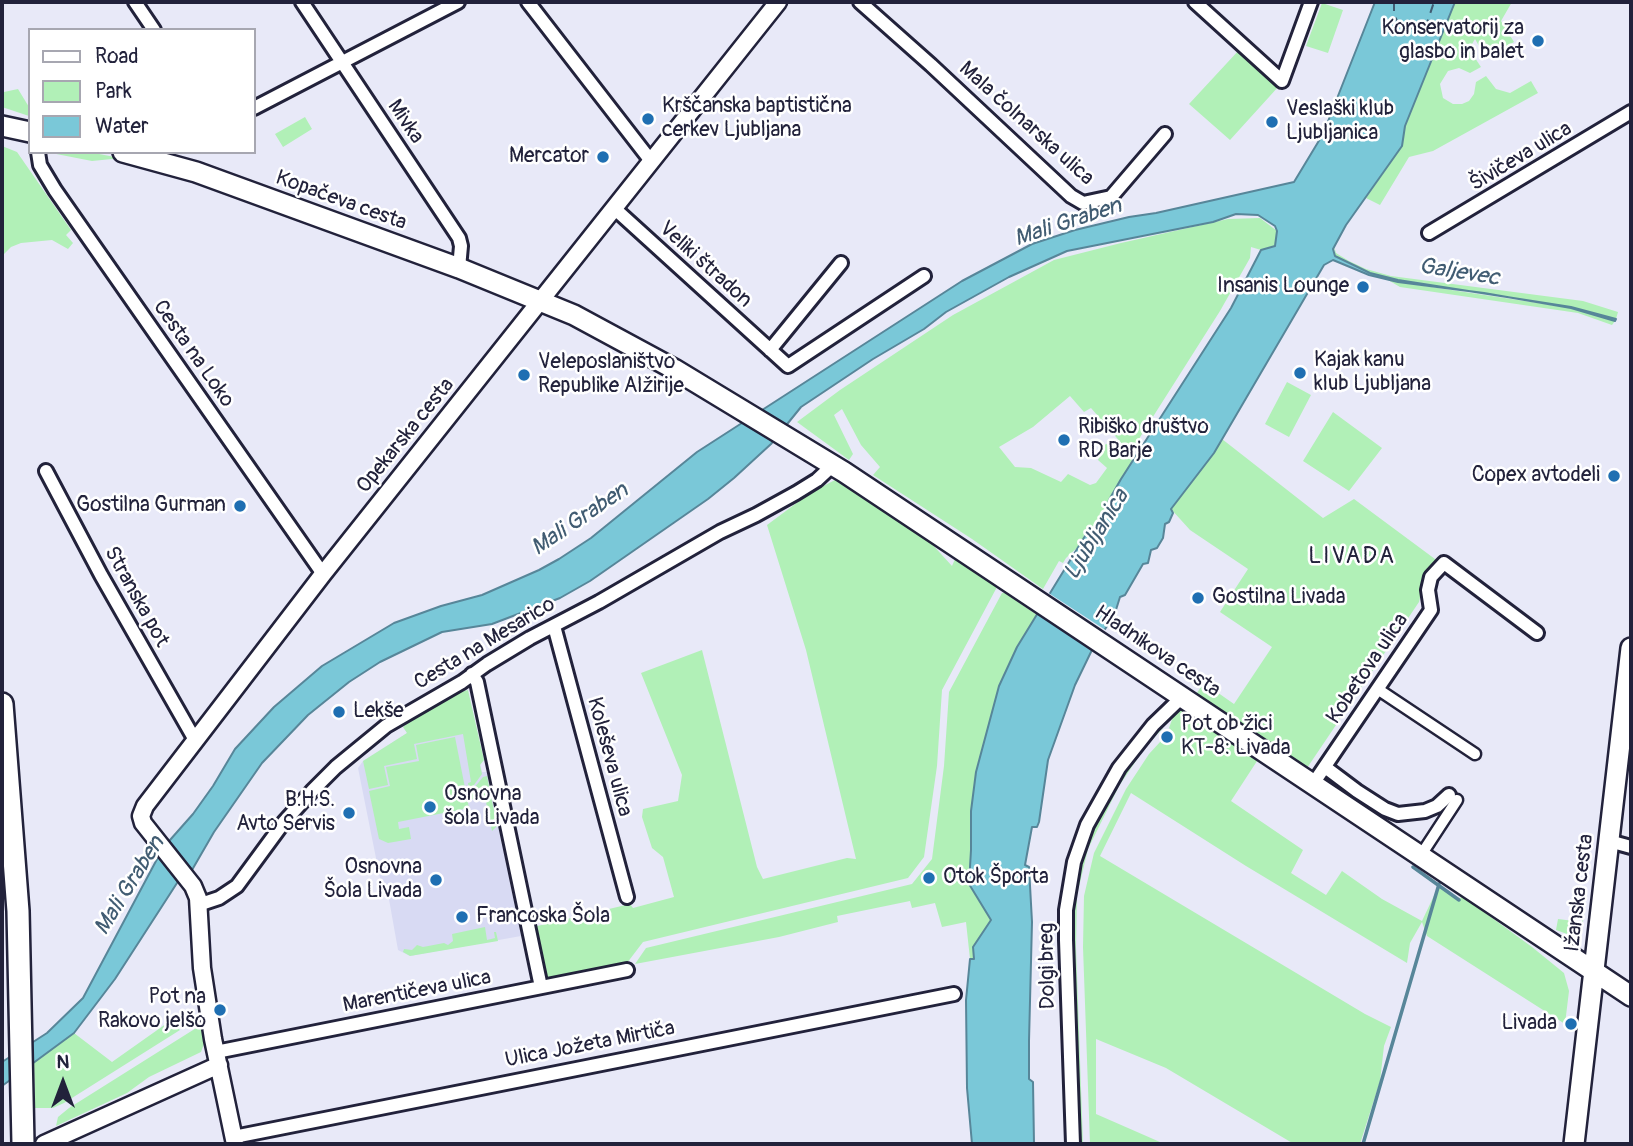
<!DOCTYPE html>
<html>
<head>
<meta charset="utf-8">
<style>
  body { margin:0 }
  #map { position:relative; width:1633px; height:1146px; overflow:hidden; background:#e8e9f8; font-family:Pangolin,sans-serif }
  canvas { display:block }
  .frame { position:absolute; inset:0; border:4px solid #22223b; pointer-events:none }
  .legend { position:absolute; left:28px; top:28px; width:228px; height:126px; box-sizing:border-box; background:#fff; border:2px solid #a7a7b1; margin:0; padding:9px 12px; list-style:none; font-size:21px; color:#22223b }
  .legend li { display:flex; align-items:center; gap:14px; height:35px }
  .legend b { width:35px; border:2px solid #a7a7b1 }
  .north { position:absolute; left:28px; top:1048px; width:70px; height:70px; -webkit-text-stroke:5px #fff; paint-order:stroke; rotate:0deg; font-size:19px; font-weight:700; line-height:28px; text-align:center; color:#22223b }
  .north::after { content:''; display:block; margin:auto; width:24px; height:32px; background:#22223b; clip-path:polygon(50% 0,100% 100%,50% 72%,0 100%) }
</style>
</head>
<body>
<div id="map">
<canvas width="1633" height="1146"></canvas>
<div class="frame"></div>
<ul class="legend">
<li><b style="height:9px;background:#fff"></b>Road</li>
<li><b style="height:19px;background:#b1f0b7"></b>Park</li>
<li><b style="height:19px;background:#7ac8d8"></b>Water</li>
</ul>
<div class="north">N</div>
</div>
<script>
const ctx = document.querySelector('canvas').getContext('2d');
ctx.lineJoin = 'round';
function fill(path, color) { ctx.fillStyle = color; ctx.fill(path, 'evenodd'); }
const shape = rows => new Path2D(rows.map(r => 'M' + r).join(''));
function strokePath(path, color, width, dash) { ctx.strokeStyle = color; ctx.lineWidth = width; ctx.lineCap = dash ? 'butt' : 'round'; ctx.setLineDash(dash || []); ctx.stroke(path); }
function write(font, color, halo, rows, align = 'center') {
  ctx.font = font + ' Pangolin,sans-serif'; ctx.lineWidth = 5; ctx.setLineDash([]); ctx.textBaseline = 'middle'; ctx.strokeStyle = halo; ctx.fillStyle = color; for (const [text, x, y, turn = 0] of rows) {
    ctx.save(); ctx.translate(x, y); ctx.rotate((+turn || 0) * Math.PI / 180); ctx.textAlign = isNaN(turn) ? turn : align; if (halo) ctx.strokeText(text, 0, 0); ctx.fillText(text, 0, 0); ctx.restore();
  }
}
fill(shape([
  [466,696,482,772,487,772,521,936,410,956,398,950,387,888,382,888,358,768,363,761,407,733,403,727,413,719]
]), '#d8daf3');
fill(shape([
  [1455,2,1512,2,1501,21,1514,42,1486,58,1475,39,1469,49,1481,67,1470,73,1459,68,1448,71,1440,84,1443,98,1453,104,1462,104,1469,101,1474,94,1476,82,1486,76,1496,89,1510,93,1531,81,1538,93,1433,151,1409,157,1380,205,1366,198,1402,146,1405,127],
  [1322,3,1343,10,1328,53,1306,46],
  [1239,50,1279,86,1230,140,1189,104],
  [2,89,4,92,18,89,29,107,29,116,2,107],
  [305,117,312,129,283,147,275,134],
  [2,146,17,152,71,230,66,235,73,243,68,249,52,240,21,243,11,247,2,256],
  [46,152,89,152,130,160,130,162,112,159,92,161],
  [1260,218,1277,231,1275,247,1261,250,1251,247,1250,258,1220,311,1130,453,1132,461,1106,506,1105,516,1097,527,1089,533,1085,533,1080,545,1066,558,1063,563,1059,561,1043,589,972,539,873,475,880,467,861,445,842,409,834,415,853,454,849,460,797,422,840,390,953,315,1054,260,1121,243,1228,219],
  [1070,396,1084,412,1091,408,1122,444,1113,442,1104,445,1098,460,1107,468,1096,483,1090,485,1068,474,1061,482,1031,468,1015,467,999,447,1033,427],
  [1334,246,1336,253,1349,261,1366,269,1391,276,1583,301,1618,312,1616,319,1571,307,1398,280,1370,273,1335,256],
  [1337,262,1369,275,1398,282,1571,308,1615,321,1612,325,1578,313,1400,287,1388,280,1369,275],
  [1287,382,1311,395,1289,437,1265,424],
  [1333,412,1382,448,1349,491,1303,461],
  [1222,439,1323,518,1354,499,1439,562,1425,576,1419,602,1307,768,1196,694,1204,683,1234,704,1272,647,1220,612,1248,569,1190,530,1171,509],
  [835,480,931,543,952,566,955,559,997,587,942,690,937,766,924,857,908,878,643,942,627,963,550,979,544,978,533,927,630,904,633,908,674,897,663,857,652,848,642,817,643,809,678,801,682,775,641,673,702,650,757,867,763,879,847,858,856,859,806,650,767,525,810,493],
  [1002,593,1005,593,1037,615,1017,647,999,686,976,772,971,811,971,850,969,884,991,920,973,947,974,959,970,959,966,922,942,927,935,903,912,908,910,901,837,916,838,922,779,937,635,964,646,948,912,884,932,859,944,766,949,692],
  [468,690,484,760,480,765,482,774,471,789,469,789,468,783,471,782,463,734,414,744,417,759,384,766,388,785,369,789,363,761,407,733,403,727,413,719,457,693],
  [1184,709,1259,758,1231,801,1303,850,1291,873,1326,895,1342,871,1382,899,1422,921,1439,885,1458,901,1462,896,1532,947,1564,973,1569,991,1565,1024,1427,936,1422,922,1410,943,1407,963,1246,866,1131,793,1100,856,1365,1014,1391,1027,1384,1046,1380,1081,1360,1144,1294,1144,1166,1068,1096,1039,1096,1114,1160,1142,1160,1144,1090,1144,1083,947,1084,896,1094,853,1126,789,1149,754,1171,730,1169,728,1174,714],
  [1162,723,1163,728,1144,749,1119,786,1088,849,1077,895,1076,947,1083,1144,1077,1144,1069,909,1085,838,1113,783],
  [455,737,469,808,398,822,399,829,409,827,411,839,388,843,379,839,369,791,390,786,386,767,419,761,416,745],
  [487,776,497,826,492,831,486,802,472,799,470,793,483,777],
  [1584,904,1583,922,1577,931,1567,934,1556,930,1558,919,1582,922],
  [485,927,487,940,495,938,494,932,496,932,498,941,410,956,403,952,404,949,412,950,417,945,423,947,444,943,448,945,453,941,452,934],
  [170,1021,180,1030,64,1103,53,1108,35,1108,34,1062,74,1033,112,1062],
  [201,1025,205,1041,201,1052,149,1077,127,1093,56,1126,58,1117,69,1108]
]), '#b1f0b7');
const water = shape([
  [1375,2,1455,2,1405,126,1402,146,1346,225,1333,249,1335,256,1370,273,1398,280,1571,307,1616,319,1615,321,1571,308,1484,293,1398,282,1369,275,1333,260,1324,265,1214,453,1171,509,1173,513,1169,522,1165,524,1163,538,1157,548,1151,550,1148,563,1143,564,1125,595,1120,597,1115,613,1091,652,1075,685,1048,760,1039,822,1037,827,1032,827,1025,865,1029,867,1032,922,1029,1041,1029,1079,1033,1082,1034,1144,972,1144,967,1088,966,1000,970,959,974,959,973,947,991,920,969,884,971,850,971,811,976,772,999,686,1017,647,1085,536,1097,527,1105,516,1109,500,1121,479,1231,308,1261,250,1275,246,1277,231,1275,226,1258,215,1236,214,1213,222,1067,251,1009,277,946,312,924,329,873,359,801,407,771,444,734,478,708,499,590,581,560,598,492,624,442,632,380,662,349,682,308,715,262,763,214,832,192,870,188,866,115,979,74,1033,2,1086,2,1062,47,1033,83,998,156,861,170,840,193,814,213,786,235,749,274,707,322,666,394,623,441,606,482,595,539,570,559,559,591,538,697,452,962,281,1032,244,1075,230,1129,217,1156,213,1294,182,1323,134,1375,2]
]);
fill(water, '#7ac8d8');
strokePath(water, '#578699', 2);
fill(shape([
  [1047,592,1107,631,1095,652,1034,612]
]), '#e8e9f8');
strokePath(shape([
  [1413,867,1459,900],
  [1363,1144,1439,884]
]), '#578699', 3.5);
strokePath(shape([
  [1394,2,1394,14,1397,21,1402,26,1414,29,1427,23,1434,2]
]), '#415c72', 2, [9, 7]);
const pedestrian = shape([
  [1379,690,1475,754],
  [1421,855,1457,800]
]);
const minor = shape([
  [135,2,154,30],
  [302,2,459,238,461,246,459,268],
  [528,2,651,161],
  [860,2,931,65,1071,196,1083,203,1111,197,1165,134],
  [1195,2,1282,81,1311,2],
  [254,108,458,2],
  [38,152,40,165,55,190,323,574],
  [614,208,788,366,924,276],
  [1429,233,1631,112],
  [770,350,841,263],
  [46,471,101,575,195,740],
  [554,626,627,897],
  [472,674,477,682,541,987],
  [1325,767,1357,791,1385,809,1398,814,1425,811,1437,806,1449,795],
  [1313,784,1431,610,1428,590,1431,577,1444,563,1537,633],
  [1609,841,1631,847],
  [198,905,219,898,237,886,284,822,313,790,336,767,386,726,462,682,487,664,530,638,599,602,720,532,756,515,796,493,817,480,833,465],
  [216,1052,627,970],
  [234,1137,954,994],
  [1073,1144,1066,940,1066,910,1074,862,1087,825,1119,768,1153,725,1182,697]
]);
const tertiary = shape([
  [44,1144,219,1065],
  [235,1144,213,1039,202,968,198,898,193,886,143,823,141,816,145,806,323,574,778,2]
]);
const secondary = shape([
  [2,126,30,132],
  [123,152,196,172,459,268,574,315,674,369,844,472,1631,996],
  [1574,1144,1631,648]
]);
const primary = shape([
  [2,704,18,911,23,1144]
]);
strokePath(pedestrian, '#22223b', 15);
strokePath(minor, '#22223b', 18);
strokePath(tertiary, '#22223b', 21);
strokePath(secondary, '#22223b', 24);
strokePath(primary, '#22223b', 26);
strokePath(pedestrian, '#fff', 10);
strokePath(minor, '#fff', 12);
strokePath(tertiary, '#fff', 16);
strokePath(secondary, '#fff', 19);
strokePath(primary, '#fff', 21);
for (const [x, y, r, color] of [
  [1538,41,7,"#1f6fb2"],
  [648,119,7,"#1f6fb2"],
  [1272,122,7,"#1f6fb2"],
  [603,157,7,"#1f6fb2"],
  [1363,287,7,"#1f6fb2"],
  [1300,373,7,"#1f6fb2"],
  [524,375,7,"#1f6fb2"],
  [1064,440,7,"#1f6fb2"],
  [1614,476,7,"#1f6fb2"],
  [240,506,7,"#1f6fb2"],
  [1198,598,7,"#1f6fb2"],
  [339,712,7,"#1f6fb2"],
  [1167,737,7,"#1f6fb2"],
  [430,807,7,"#1f6fb2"],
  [349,813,7,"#1f6fb2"],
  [929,878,7,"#1f6fb2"],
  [436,880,7,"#1f6fb2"],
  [462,917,7,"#1f6fb2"],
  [220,1010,7,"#1f6fb2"],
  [1571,1024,7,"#1f6fb2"]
]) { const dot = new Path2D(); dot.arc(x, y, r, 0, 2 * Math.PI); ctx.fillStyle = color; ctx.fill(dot); strokePath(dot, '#fff', 2.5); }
write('21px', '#22223b', '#fff', [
  ["Konservatorij za",1524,29,"right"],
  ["glasbo in balet",1524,53,"right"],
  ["Krščanska baptistična",662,107],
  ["cerkev Ljubljana",662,131],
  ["Veslaški klub",1286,110],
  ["Ljubljanica",1286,134],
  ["Mercator",589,157,"right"],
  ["Insanis Lounge",1349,287,"right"],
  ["Kajak kanu",1314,361],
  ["klub Ljubljana",1314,385],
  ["Veleposlaništvo",538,363],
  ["Republike Alžirije",538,387],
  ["Ribiško društvo",1078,428],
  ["RD Barje",1078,452],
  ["Copex avtodeli",1600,476,"right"],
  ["Gostilna Gurman",226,506,"right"],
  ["Gostilna Livada",1212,598],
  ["Lekše",353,712],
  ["Pot ob žici",1181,725],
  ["KT-8: Livada",1181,749],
  ["Osnovna",444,795],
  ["šola Livada",444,819],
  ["B.H.S.",335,801,"right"],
  ["Avto Servis",335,825,"right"],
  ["Osnovna",422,868,"right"],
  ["Šola Livada",422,892,"right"],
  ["Otok Športa",943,878],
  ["Francoska Šola",476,917],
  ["Pot na",206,998,"right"],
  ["Rakovo jelšo",206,1022,"right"],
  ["Livada",1557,1024,"right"]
], 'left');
write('21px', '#22223b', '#fff', [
  ["Mivka",405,122,56],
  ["Mala čolnarska ulica",1026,124,42],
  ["Šivičeva ulica",1521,157,-31],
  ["Kopačeva cesta",341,201,20],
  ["Veliki štradon",705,265,42],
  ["Cesta na Loko",193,354,55],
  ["Opekarska cesta",406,436,-51],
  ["Stranska pot",136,597,61],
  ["Cesta na Mesarico",485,644,-31],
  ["Hladnikova cesta",1157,652,34],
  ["Kobetova ulica",1368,669,-56],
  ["Koleševa ulica",609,757,75],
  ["Ižanska cesta",1580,893,-83],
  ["Dolgi breg",1048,966,-91],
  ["Marentičeva ulica",417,992,-11],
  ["Ulica Jožeta Mirtiča",590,1045,-11]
]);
write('italic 23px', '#415c72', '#fff', [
  ["Mali Graben",1068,223,-18],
  ["Galjevec",1459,273,9],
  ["Mali Graben",580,520,-34],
  ["Ljubljanica",1097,535,-58],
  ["Mali Graben",130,886,-58]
]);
ctx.letterSpacing = '2px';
write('23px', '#22223b', '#fff', [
  ["LIVADA",1352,557]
]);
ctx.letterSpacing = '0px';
</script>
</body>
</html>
